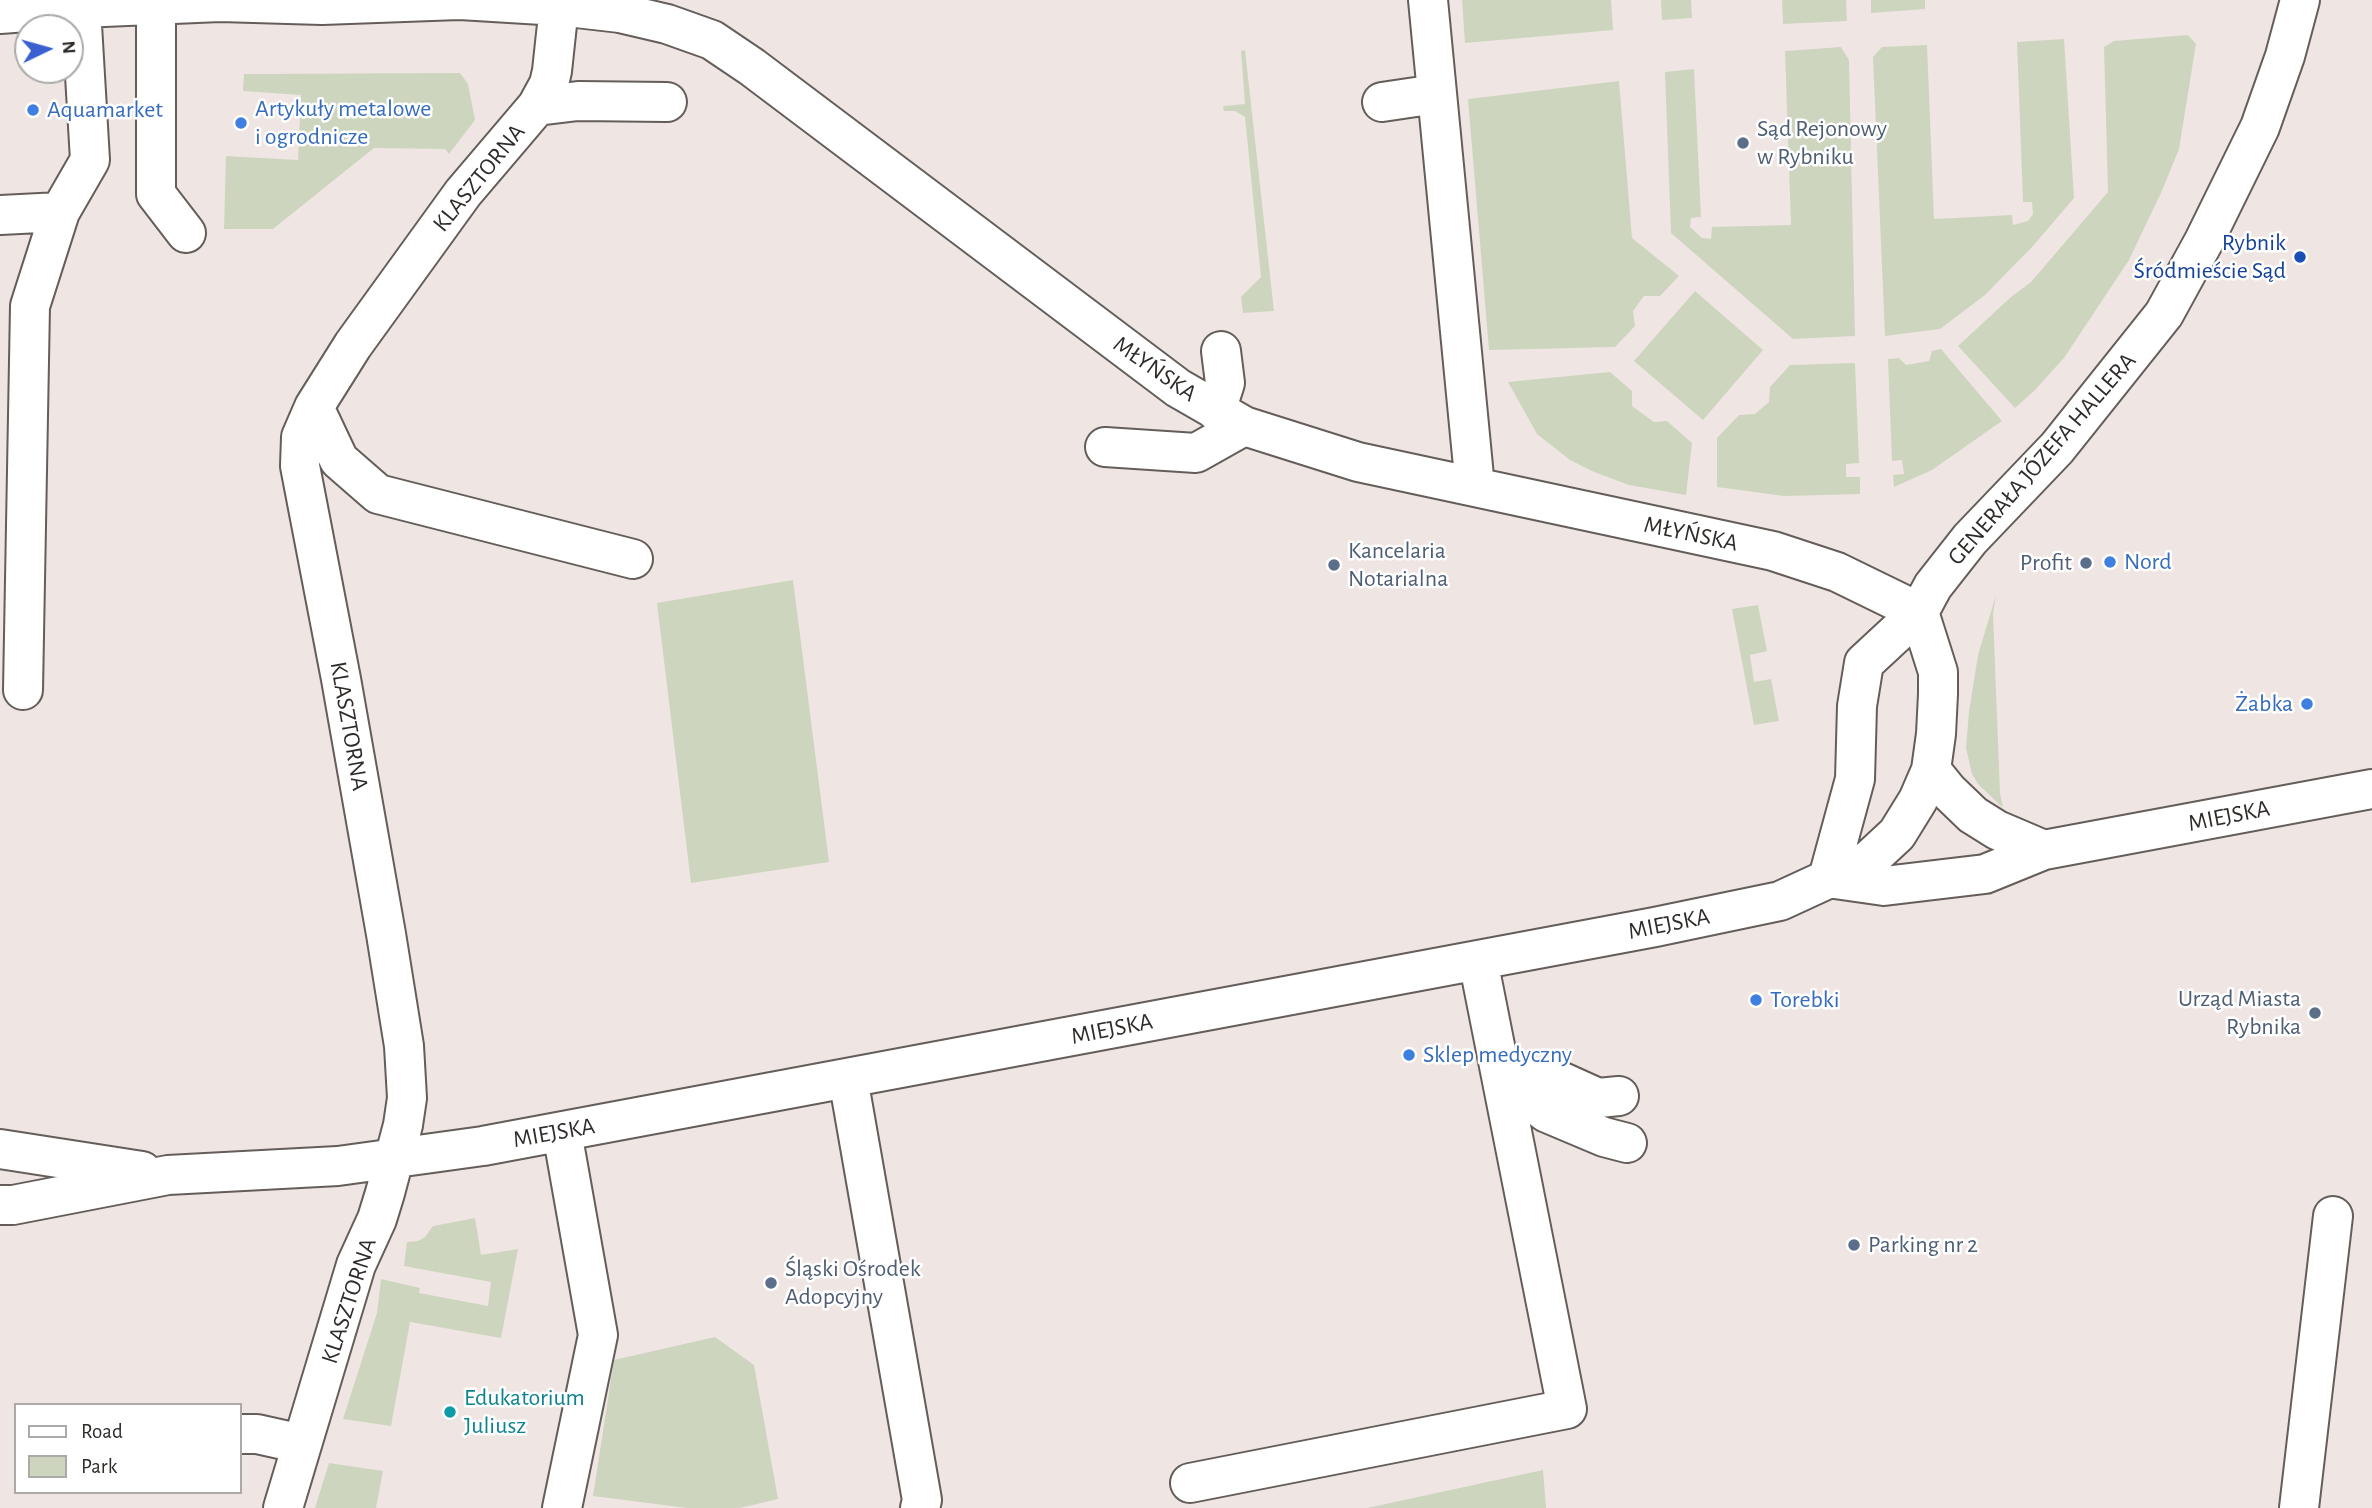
<!DOCTYPE html>
<html>
<head>
<meta charset="utf-8">
<style>
  body { margin:0 }
  #map { position:relative; width:2372px; height:1508px; overflow:hidden; background:#efe6e3; font-family:"Alegreya Sans",sans-serif }
  canvas { display:block }
  .legend { position:absolute; left:14px; top:1403px; width:228px; height:91px; box-sizing:border-box; background:#fff; border:2px solid #abaaa9; margin:0; padding:9px 12px; list-style:none; font-size:21px; color:#2e2b29 }
  .legend li { display:flex; align-items:center; gap:14px; height:35px }
  .legend b { width:35px; border:2px solid #abaaa9 }
  .north { position:absolute; left:14px; top:14px; width:70px; height:70px; box-sizing:border-box; background:#fff; border:2px solid #abaaa9; border-radius:50%; rotate:85deg; font-size:19px; font-weight:700; line-height:28px; text-align:center; color:#2e2b29 }
  .north::after { content:''; display:block; margin:auto; width:24px; height:32px; background:#395fd0; clip-path:polygon(50% 0,100% 100%,50% 72%,0 100%) }
</style>
</head>
<body>
<div id="map">
<canvas width="2372" height="1508"></canvas>
<ul class="legend">
<li><b style="height:9px;background:#fff"></b>Road</li>
<li><b style="height:19px;background:#ced5be"></b>Park</li>
</ul>
<div class="north">N</div>
</div>
<script>
const ctx = document.querySelector('canvas').getContext('2d');
ctx.lineJoin = 'round';
function fill(path, color) { ctx.fillStyle = color; ctx.fill(path, 'evenodd'); }
const shape = rows => new Path2D(rows.map(r => 'M' + r).join(''));
function strokePath(path, color, width, dash) { ctx.strokeStyle = color; ctx.lineWidth = width; ctx.lineCap = dash ? 'butt' : 'round'; ctx.setLineDash(dash || []); ctx.stroke(path); }
function write(font, color, halo, rows, align = 'center') {
  ctx.font = font + ' "Alegreya Sans",sans-serif'; ctx.lineWidth = 5; ctx.setLineDash([]); ctx.textBaseline = 'middle'; ctx.strokeStyle = halo; ctx.fillStyle = color; for (const [text, x, y, turn = 0] of rows) {
    ctx.save(); ctx.translate(x, y); ctx.rotate((+turn || 0) * Math.PI / 180); ctx.textAlign = isNaN(turn) ? turn : align; if (halo) ctx.strokeText(text, 0, 0); ctx.fillText(text, 0, 0); ctx.restore();
  }
}
fill(shape([
  [1462,0,1611,0,1613,30,1465,43],
  [1661,0,1691,0,1692,18,1662,20],
  [1782,0,1846,0,1847,21,1783,24],
  [1871,0,1925,0,1925,9,1871,13],
  [2188,35,2196,44,2179,149,2161,193,2129,260,2064,358,2034,391,2015,408,1958,346,2011,297,2031,282,2108,192,2104,47,2114,41],
  [2064,39,2074,198,2033,246,1985,295,1940,329,1885,336,1873,57,1882,47,1927,45,1934,219,2012,215,2013,225,2028,221,2033,214,2032,202,2023,202,2017,42],
  [1841,47,1849,60,1855,336,1793,339,1671,233,1665,72,1694,69,1701,217,1691,218,1690,227,1702,238,1711,239,1712,227,1791,225,1785,51],
  [1245,50,1274,311,1243,313,1241,297,1261,277,1245,117,1235,111,1224,111,1223,106,1245,104,1241,51],
  [460,73,468,84,475,120,449,154,445,149,374,148,273,229,224,229,226,156,298,160,301,95,243,91,244,74],
  [1619,81,1632,238,1679,276,1660,296,1644,296,1633,311,1635,326,1615,347,1489,350,1468,99],
  [1695,291,1763,350,1703,420,1634,361],
  [1941,349,2002,421,1932,470,1894,487,1893,475,1904,474,1902,460,1892,461,1888,359,1899,358,1906,365,1929,361,1932,351],
  [1855,363,1859,463,1846,464,1846,477,1860,477,1860,494,1784,496,1717,487,1717,438,1739,415,1755,414,1769,402,1770,387,1790,365],
  [1610,372,1632,391,1632,406,1654,422,1667,421,1692,443,1686,495,1629,485,1594,472,1570,460,1537,434,1508,382],
  [793,580,829,862,691,883,657,603],
  [1996,595,1993,614,2000,793,2003,808,1978,784,1972,774,1966,748,1969,712,1978,655],
  [1758,605,1767,651,1750,655,1754,682,1771,679,1779,721,1754,725,1732,609],
  [475,1218,481,1255,518,1249,501,1338,410,1322,391,1426,343,1419,377,1313,381,1279,420,1288,419,1293,488,1306,491,1282,404,1266,407,1242,418,1241,425,1237,433,1226],
  [715,1337,754,1365,778,1499,740,1508,687,1508,593,1496,614,1360],
  [329,1463,383,1471,376,1508,315,1508],
  [1543,1470,1546,1508,1367,1508]
]), '#ced5be');
const minor = shape([
  [460,0,559,6,620,13,667,24,712,40,752,67,1178,388,1244,426,1358,462,1773,551,1837,572,1919,612],
  [1428,0,1475,487],
  [156,4,156,194,186,233],
  [0,14,81,8,220,2,322,5,459,0],
  [1382,102,1436,94],
  [537,106,578,101,667,102],
  [0,215,60,212],
  [314,407,339,460,378,494,633,559],
  [1216,411,1225,383,1221,351],
  [1105,447,1196,453,1244,426],
  [23,690,30,306,60,212,90,160,81,8],
  [1931,770,1948,791,1973,815,1997,830,2044,850],
  [1828,878,1855,779,1857,706,1864,663,1919,612,1933,586,1970,539,2057,448,2164,314,2204,241,2260,127,2285,56,2300,0],
  [1828,878,1884,886,1985,874,2044,850,2372,789],
  [848,1078,922,1500,920,1508],
  [1619,1096,1598,1098,1558,1080,1502,1079,1547,1113,1604,1137,1627,1143],
  [562,1132,598,1335,562,1508],
  [0,1149,142,1171],
  [0,1205,13,1205,168,1175,338,1166,483,1146,1655,927,1780,901,1869,860,1897,834,1918,800,1931,770,1936,734,1938,694,1938,672,1919,612],
  [240,1434,257,1434,302,1444],
  [1190,1483,1567,1409,1478,960],
  [283,1508,356,1265,377,1219,385,1193,403,1125,407,1098,404,1046,386,934,341,679,300,466,301,437,314,407,353,345,463,193,537,106,549,84,552,71,559,6],
  [2299,1508,2333,1216]
]);
strokePath(minor, '#645d5a', 42);
strokePath(minor, '#fff', 38);
for (const [x, y, r, color] of [
  [33,110,7,"#3f7fe0"],
  [241,123,7,"#3f7fe0"],
  [1743,143,7,"#5c6f8a"],
  [2300,257,7,"#1a4fb4"],
  [2110,562,7,"#3f7fe0"],
  [2086,563,7,"#5c6f8a"],
  [1334,565,7,"#5c6f8a"],
  [2307,704,7,"#3f7fe0"],
  [1756,1000,7,"#3f7fe0"],
  [2315,1013,7,"#5c6f8a"],
  [1409,1055,7,"#3f7fe0"],
  [1854,1245,7,"#5c6f8a"],
  [771,1283,7,"#5c6f8a"],
  [450,1412,7,"#0f9aa8"]
]) { const dot = new Path2D(); dot.arc(x, y, r, 0, 2 * Math.PI); ctx.fillStyle = color; ctx.fill(dot); strokePath(dot, '#fff', 2.5); }
write('24px', '#366cbe', '#fff', [
  ["Artykuły metalowe",255,109],
  ["i ogrodnicze",255,137],
  ["Aquamarket",47,110],
  ["Nord",2124,562],
  ["Żabka",2293,704,"right"],
  ["Torebki",1770,1000],
  ["Sklep medyczny",1423,1055]
], 'left');
write('24px', '#4e5e75', '#fff', [
  ["Sąd Rejonowy",1757,129],
  ["w Rybniku",1757,157],
  ["Kancelaria",1348,551],
  ["Notarialna",1348,579],
  ["Profit",2072,563,"right"],
  ["Urząd Miasta",2301,999,"right"],
  ["Rybnika",2301,1027,"right"],
  ["Parking nr 2",1868,1245],
  ["Śląski Ośrodek",785,1269],
  ["Adopcyjny",785,1297]
], 'left');
write('24px', '#2e2b29', '#fff', [
  ["KLASZTORNA",479,178,-51],
  ["MŁYŃSKA",1155,369,35],
  ["GENERAŁA JÓZEFA HALLERA",2042,459,-49],
  ["MŁYŃSKA",1691,534,12],
  ["KLASZTORNA",349,726,80],
  ["MIEJSKA",2229,816,-11],
  ["MIEJSKA",1669,924,-11],
  ["MIEJSKA",1112,1029,-11],
  ["MIEJSKA",554,1133,-10],
  ["KLASZTORNA",349,1301,-72]
]);
write('24px', '#164399', '#fff', [
  ["Rybnik",2286,243],
  ["Śródmieście Sąd",2286,271]
], 'right');
write('24px', '#0d838f', '#fff', [
  ["Edukatorium",464,1398],
  ["Juliusz",464,1426]
], 'left');
</script>
</body>
</html>
